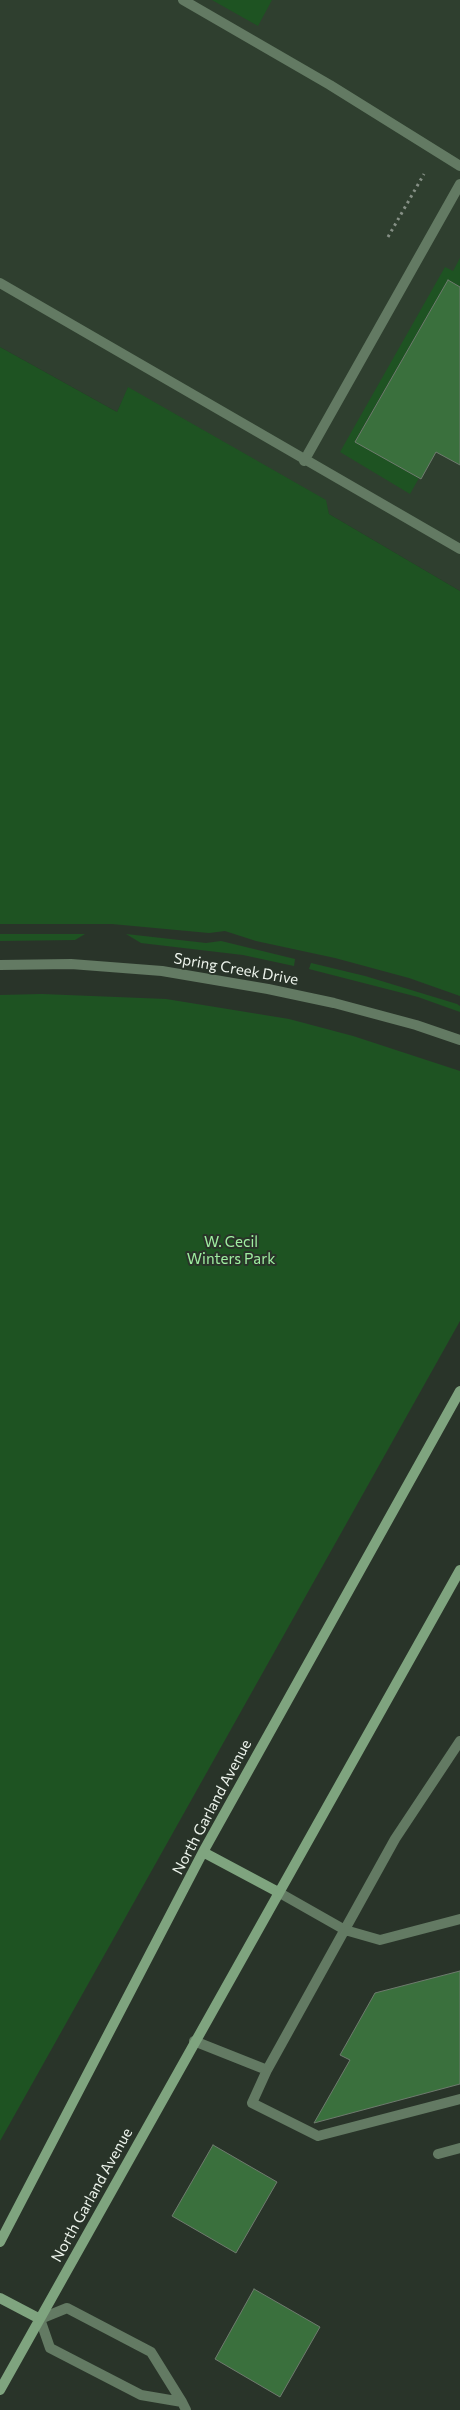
<!DOCTYPE html>
<html>
<head>
<meta charset="utf-8">
<style>
  body { margin:0 }
  canvas { display:block; background:#293429 }
</style>
</head>
<body>
<canvas width="460" height="2410"></canvas>
<script>
const ctx = document.querySelector('canvas').getContext('2d');
ctx.lineJoin = 'round';
function fill(path, color) { ctx.fillStyle = color; ctx.fill(path, 'evenodd'); }
const shape = rows => new Path2D(rows.map(r => 'M' + r).join(''));
function strokePath(path, color, width, dash) { ctx.strokeStyle = color; ctx.lineWidth = width; ctx.lineCap = dash ? 'butt' : 'round'; ctx.setLineDash(dash || []); ctx.stroke(path); }
function write(font, color, halo, rows, align = 'center') {
  ctx.font = font + ' Commissioner,sans-serif'; ctx.lineWidth = 4; ctx.setLineDash([]); ctx.textBaseline = 'middle'; ctx.strokeStyle = halo; ctx.fillStyle = color; for (const [text, x, y, turn = 0] of rows) {
    ctx.save(); ctx.translate(x, y); ctx.rotate((+turn || 0) * Math.PI / 180); ctx.textAlign = isNaN(turn) ? turn : align; if (halo) ctx.strokeText(text, 0, 0); ctx.fillText(text, 0, 0); ctx.restore();
  }
}
fill(shape([
  [0,0,460,0,460,591,329,514,325,500,128,388,117,412,0,347]
]), '#2f3f2f');
fill(shape([
  [212,0,272,0,258,26],
  [460,258,460,287,448,280,355,441,419,478,410,494,340,452,445,267,453,271],
  [0,347,117,412,128,387,326,500,329,514,460,591,460,996,409,978,335,958,256,941,225,931,209,933,112,924,0,924],
  [0,934,85,934,75,940,0,941],
  [126,934,206,943,221,941,295,959,294,966,243,955,141,943],
  [311,963,365,976,457,1004,460,1006,460,1012,418,997,309,969],
  [42,994,166,999,289,1019,353,1036,460,1071,460,1321,0,2141,0,995]
]), '#1e5322');
const building = shape([
  [448,280,460,287,460,465,436,452,421,479,355,442,448,280],
  [460,1971,460,2084,314,2123,350,2060,340,2055,375,1993,460,1971],
  [213,2145,277,2182,236,2253,172,2216,213,2145],
  [254,2289,320,2327,280,2397,215,2359,254,2289]
]);
fill(building, '#3a703d');
strokePath(building, '#6e7b6e', 1);
strokePath(shape([
  [388,237,424,174]
]), '#869086', 3, [2.5, 4]);
strokePath(shape([
  [183,0,330,85,460,166],
  [0,283,460,549],
  [304,461,460,184],
  [460,1741,395,1839,267,2070,252,2103,318,2136,460,2099],
  [278,1892,345,1930,380,1940,460,1919],
  [194,2041,267,2070],
  [438,2154,460,2148],
  [182,2402,141,2395,50,2348,40,2319,67,2308,151,2352,182,2402,186,2410]
]), '#637a63', 10);
strokePath(shape([
  [0,965,71,964,162,971,268,989,334,1003,416,1025,460,1040]
]), '#637a63', 10);
strokePath(shape([
  [203,1852,278,1892],
  [0,2242,203,1852,460,1391],
  [0,2298,40,2319],
  [0,2390,460,1570]
]), '#7fa47f', 10);
write('15px', '#ecf3eb', '#293429', [
  ["Spring Creek Drive",236,969,10],
  ["North Garland Avenue",212,1807,-62],
  ["North Garland Avenue",92,2195,-61]
]);
write('15px', '#9feda1', '#293429', [
  ["W. Cecil",231,1242],
  ["Winters Park",231,1259]
]);
</script>
</body>
</html>
